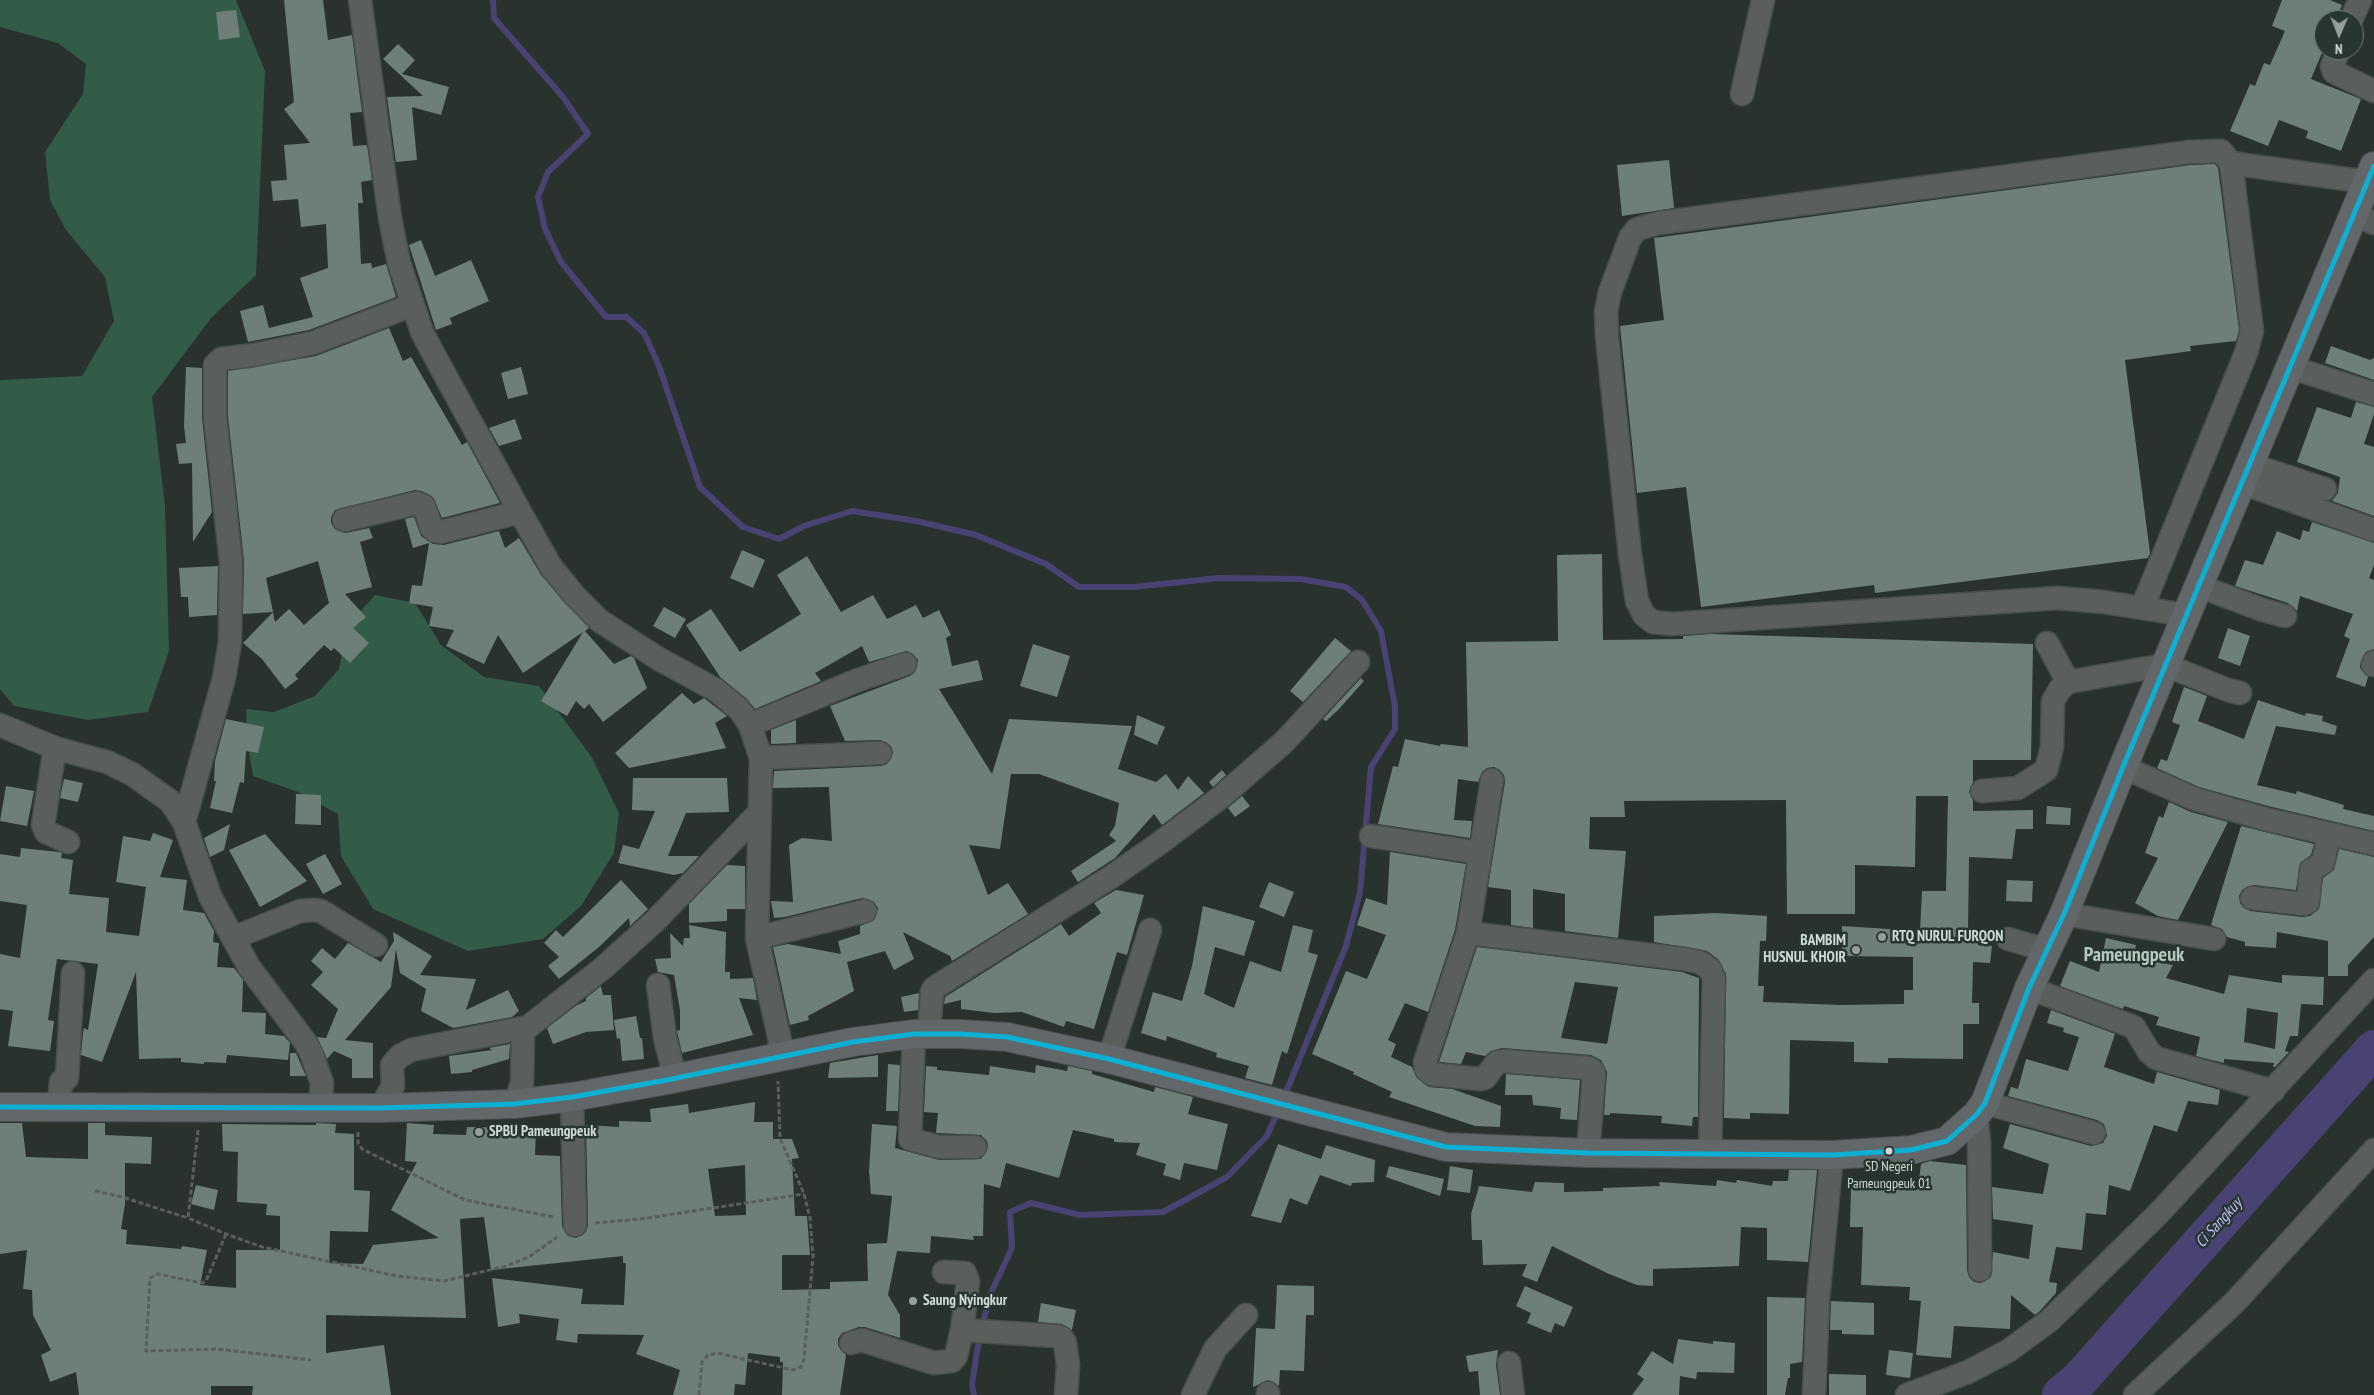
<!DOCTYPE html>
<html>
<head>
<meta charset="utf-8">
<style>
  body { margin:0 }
  #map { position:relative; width:2374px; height:1395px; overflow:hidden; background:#2a322e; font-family:"PT Sans Narrow",sans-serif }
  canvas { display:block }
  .north { position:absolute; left:2314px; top:10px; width:50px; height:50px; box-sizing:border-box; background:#27362e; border:1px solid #6b7870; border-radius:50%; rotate:181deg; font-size:14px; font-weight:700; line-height:20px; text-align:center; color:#d0dad4 }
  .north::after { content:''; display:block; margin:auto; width:18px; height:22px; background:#969f9a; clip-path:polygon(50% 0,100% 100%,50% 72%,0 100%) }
</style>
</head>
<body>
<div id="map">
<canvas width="2374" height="1395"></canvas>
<div class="north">N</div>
</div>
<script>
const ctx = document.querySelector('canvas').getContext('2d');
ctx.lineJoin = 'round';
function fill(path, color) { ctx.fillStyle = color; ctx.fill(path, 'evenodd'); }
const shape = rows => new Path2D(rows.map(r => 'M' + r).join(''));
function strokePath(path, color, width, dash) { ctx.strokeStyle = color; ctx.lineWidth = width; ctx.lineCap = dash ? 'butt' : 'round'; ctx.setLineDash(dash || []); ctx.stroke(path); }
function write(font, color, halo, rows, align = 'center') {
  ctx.font = font + ' "PT Sans Narrow",sans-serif'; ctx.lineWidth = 5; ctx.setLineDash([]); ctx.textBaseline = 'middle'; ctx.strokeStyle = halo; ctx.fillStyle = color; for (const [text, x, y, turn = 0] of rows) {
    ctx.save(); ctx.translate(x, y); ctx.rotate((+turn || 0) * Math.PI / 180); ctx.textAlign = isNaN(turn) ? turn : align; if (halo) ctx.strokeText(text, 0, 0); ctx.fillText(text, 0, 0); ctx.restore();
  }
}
fill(shape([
  [0,0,236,0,265,71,256,275,211,318,152,397,165,506,169,651,148,712,88,720,14,706,0,689,0,380,82,376,114,321,105,277,66,230,50,200,45,152,83,94,86,64,58,43,0,27],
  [375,595,415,603,441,645,484,677,539,686,591,756,619,813,614,853,581,906,543,939,468,951,373,909,341,856,338,814,298,792,253,776,247,739,246,709,274,712,315,696,339,669,347,626]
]), '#325b48');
strokePath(shape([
  [493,0,494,18,563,97,588,134,548,172,538,197,545,229,561,262,606,317,626,317,644,333,659,366,700,487,743,527,779,539,804,526,852,511,916,521,976,535,1046,564,1079,587,1133,587,1219,578,1301,579,1346,587,1362,600,1381,631,1395,707,1395,729,1371,767,1360,892,1346,946,1284,1097],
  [974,1395,972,1385,977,1351,989,1297,1012,1248,1010,1212,1031,1203,1080,1215,1163,1212,1227,1177,1267,1136,1278,1111]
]), '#494373', 6);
strokePath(shape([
  [2061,1395,2080,1379,2374,1049]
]), '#494373', 38);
fill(shape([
  [284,0,323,0,328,40,352,35,362,112,350,113,353,146,367,145,372,180,361,182,363,203,358,203,361,264,371,263,372,268,386,264,396,297,309,330,248,342,240,311,263,305,269,328,313,317,300,278,328,268,326,224,301,227,298,199,273,201,271,181,287,180,284,145,310,143,284,109,294,102],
  [2282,0,2330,0,2342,5,2336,20,2324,20,2324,48,2311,79,2361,99,2341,151,2306,138,2308,131,2279,120,2268,146,2230,131,2250,84,2255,86,2264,63,2270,65,2285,31,2272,26],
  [236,10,240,37,219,40,216,12],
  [398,44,415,60,402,74,449,87,441,115,412,107,417,160,396,162,387,97,423,96,383,59],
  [1669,160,1674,208,1622,216,1617,165],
  [2215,164,2218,168,2239,330,2236,341,2190,346,2191,351,2125,360,2150,553,2148,558,1875,593,1874,585,1701,607,1686,487,1637,493,1620,326,1664,320,1654,238,2191,165],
  [421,240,435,276,471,260,489,301,450,318,452,324,436,330,409,245],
  [389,328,403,361,411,357,462,445,467,442,500,503,442,518,433,497,422,491,415,490,335,510,331,517,331,523,335,529,346,533,369,528,373,538,360,542,372,587,345,594,366,617,353,628,369,643,350,663,334,648,331,651,324,645,295,675,298,679,285,689,262,659,243,643,273,612,275,622,289,609,304,625,329,603,318,561,266,578,273,612,243,614,244,561,228,416,228,371,316,356],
  [2331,346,2370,360,2374,358,2374,380,2325,363],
  [186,367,202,368,202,418,212,512,193,542,192,463,179,464,176,444,186,443,184,426],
  [521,367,528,394,508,399,501,373],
  [2356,402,2374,407,2374,414,2364,444,2374,447,2374,516,2332,501,2338,493,2340,477,2297,462,2317,407,2351,418],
  [515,419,522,439,499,446,489,428],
  [414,517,421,536,433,544,444,545,499,531,505,548,519,538,541,575,589,628,585,631,614,664,631,656,634,658,647,688,603,722,589,704,584,709,576,701,567,716,541,701,583,632,523,673,498,635,484,664,446,646,454,630,429,626,433,607,409,603,412,585,422,586,429,543,413,548,405,519],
  [2312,522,2374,543,2374,565,2369,578,2374,580,2374,649,2366,652,2361,661,2360,668,2368,677,2365,687,2336,677,2350,639,2344,636,2353,614,2300,596,2297,611,2288,603,2235,586,2245,560,2263,565,2277,531,2300,540,2303,530,2309,532],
  [742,550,765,560,753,588,730,578],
  [1602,554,1603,640,1683,639,1683,636,1711,634,2033,644,2031,760,1973,760,1973,782,1969,792,1973,800,1973,811,2033,810,2033,829,2016,829,2012,859,1969,857,1968,930,1978,930,1978,945,1992,946,1990,963,1973,962,1972,1003,1979,1003,1979,1024,1963,1024,1963,1059,1888,1058,1888,1063,1854,1062,1854,1042,1790,1040,1789,1114,1750,1113,1750,1119,1724,1118,1726,974,1718,959,1707,951,1654,942,1654,916,1715,913,1767,916,1766,941,1760,941,1758,986,1764,986,1763,1002,1840,1005,1904,1004,1904,990,1913,990,1913,957,1842,956,1842,926,1920,931,1922,891,1946,891,1948,796,1916,796,1915,867,1855,865,1855,914,1787,914,1786,800,1624,801,1625,817,1590,817,1589,849,1626,851,1618,938,1565,931,1565,894,1533,889,1533,928,1511,925,1511,890,1488,887,1505,782,1504,775,1500,770,1494,767,1487,768,1482,772,1478,782,1458,779,1454,820,1472,821,1470,838,1378,824,1393,766,1398,767,1405,739,1440,746,1441,744,1468,747,1466,642,1558,641,1557,555],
  [807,556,841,612,873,595,887,619,916,605,923,618,939,610,951,635,946,638,952,666,978,660,983,680,939,689,992,774,1009,719,1132,726,1118,769,1156,782,1166,774,1178,790,1188,776,1204,793,1162,825,1154,814,1115,858,1078,882,1071,871,1116,841,1109,835,1115,826,1119,803,1039,774,1011,774,1000,849,969,845,988,895,1008,883,1028,914,952,961,950,956,903,932,914,959,894,970,885,951,847,962,854,991,808,1016,809,1020,790,1025,773,947,788,944,841,954,838,941,860,934,860,926,874,920,878,908,874,902,862,898,785,917,774,918,771,901,793,902,789,845,802,838,832,841,829,787,773,788,774,771,881,766,887,764,893,753,891,746,880,740,845,741,830,706,910,676,915,672,918,660,913,654,907,651,869,662,862,646,815,673,821,681,755,709,747,699,720,677,686,625,711,609,740,652,801,614,777,575],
  [218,566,217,615,189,617,188,597,181,597,179,568],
  [664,607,686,619,675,638,653,626],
  [2228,628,2250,636,2240,666,2218,658],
  [1335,638,1351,651,1303,702,1290,691],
  [1033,644,1070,656,1057,697,1020,686],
  [1361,678,1364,681,1338,710,1326,721,1323,719],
  [2184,687,2207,696,2198,721,2244,739,2258,700,2305,716,2306,713,2323,716,2322,721,2337,726,2335,735,2276,726,2257,785,2296,794,2297,791,2344,805,2343,809,2374,816,2374,831,2268,806,2199,787,2157,768,2161,759,2167,761,2180,725,2172,722],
  [682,693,694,704,704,698,727,716,715,723,726,748,629,768,615,753],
  [1137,715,1165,727,1157,745,1134,735],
  [226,719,264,727,258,753,246,751,244,783,240,782,232,813,210,808,216,781,214,781,215,761],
  [796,720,796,743,771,744,771,730],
  [1222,770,1226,775,1213,787,1209,782],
  [633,778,727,778,729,812,686,813,668,856,699,856,683,873,674,875,618,863,623,845,639,849,655,811,632,810],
  [64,779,83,783,78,802,60,798],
  [6,786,34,791,27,826,0,821],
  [296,794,321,795,321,825,295,824],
  [1242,796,1250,806,1235,817,1228,808],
  [2169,802,2191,812,2228,822,2178,920,2158,916,2135,903,2158,858,2145,853,2159,816,2163,818],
  [2047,806,2071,808,2070,825,2046,824],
  [230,824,224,850,210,857,204,838],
  [2241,826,2314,844,2311,855,2300,863,2296,890,2254,885,2242,890,2239,896,2240,903,2244,908,2250,911,2302,917,2310,916,2319,909,2323,878,2334,870,2339,849,2374,857,2374,937,2348,965,2348,976,2328,976,2328,941,2277,932,2276,948,2245,946,2245,942,2227,937,2222,929,2211,925],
  [153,833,173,840,160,877,187,880,183,910,204,913,214,931,213,942,219,943,217,967,234,968,243,980,242,1012,266,1013,265,1034,284,1036,290,1043,288,1060,227,1055,226,1063,204,1062,204,1064,181,1062,181,1058,139,1059,136,972,102,1062,81,1055,83,1033,84,1028,88,1030,98,964,57,959,48,1020,54,1021,50,1051,8,1046,13,1011,0,1009,0,954,20,958,27,905,0,901,0,854,20,857,21,848,59,852,62,853,61,858,73,860,69,894,109,898,106,932,139,936,146,887,116,882,123,836,150,841],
  [265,834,307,881,260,907,229,850],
  [1390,852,1466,864,1455,930,1428,1012,1405,1003,1388,1040,1396,1044,1391,1057,1412,1067,1417,1078,1429,1087,1452,1089,1501,1106,1500,1127,1475,1126,1389,1097,1392,1092,1353,1074,1354,1072,1312,1054,1346,971,1367,979,1386,935,1357,925,1366,898,1387,905],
  [325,854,342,884,323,894,306,864],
  [727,865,745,866,745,909,727,909,727,921,689,923,689,904],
  [621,880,648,909,630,926,629,918,599,947,559,979,548,966,559,957,544,943,556,930,563,937],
  [2007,880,2033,881,2032,902,2006,901],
  [1269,882,1294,892,1284,917,1259,907],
  [1116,890,1144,895,1127,955,1117,952,1094,1029,1066,1021,1064,1027,1022,1012,994,1013,961,1009,961,1000,944,1004,945,997,1061,924,1069,936,1101,913,1094,903],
  [1203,906,1255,921,1244,956,1215,947,1204,994,1234,1008,1250,961,1281,972,1293,925,1313,930,1308,952,1318,955,1287,1054,1282,1051,1272,1085,1245,1078,1249,1066,1216,1057,1217,1053,1167,1036,1166,1041,1141,1033,1153,992,1182,1001,1192,966],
  [689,925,726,932,725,972,730,972,730,979,753,978,757,1000,739,998,753,1035,682,1053,677,1031,680,1030,680,1010,674,975,658,972,655,959,671,958,670,933,683,946,684,938,690,938],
  [393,932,432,956,420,975,476,979,466,1010,508,990,519,1011,512,1017,453,1028,421,1011,426,989,400,973,396,949,391,987,345,1040,373,1043,373,1078,352,1078,352,1059,334,1051,327,1059,317,1037,326,1038,338,1009,311,985,323,972,311,961,322,948,335,959,348,943,381,962,394,941],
  [2106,938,2136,945,2134,958,2173,965,2166,978,2224,994,2229,975,2282,983,2282,975,2324,977,2323,1005,2301,1004,2298,1036,2290,1036,2285,1051,2289,1052,2275,1067,2273,1067,2274,1063,2224,1059,2224,1063,2196,1056,2200,1037,2156,1025,2159,1017,2124,1006,2123,1009,2060,986,2070,961,2099,972],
  [2247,1008,2278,1013,2275,1049,2244,1042],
  [1477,947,1682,972,1699,978,1698,1117,1693,1117,1692,1126,1661,1123,1662,1116,1610,1113,1610,1115,1604,1115,1607,1072,1601,1060,1591,1055,1502,1048,1491,1051,1485,1056,1466,1052,1461,1064,1439,1062],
  [1575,982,1618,987,1607,1044,1561,1038],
  [601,986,603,995,611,995,614,1030,586,1032,553,1044,547,1028,577,1005,586,1001,586,998],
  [919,993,918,1010,904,1012,901,997],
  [2051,1010,2115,1034,2104,1067,2154,1084,2157,1072,2220,1090,2218,1105,2188,1101,2177,1132,2154,1125,2130,1191,2109,1185,2106,1215,2086,1213,2082,1250,2056,1247,2049,1282,2057,1283,2056,1293,2040,1311,2035,1315,2011,1295,2010,1329,1954,1326,1951,1358,1916,1355,1921,1301,1909,1300,1910,1287,1861,1285,1863,1227,1850,1227,1851,1188,1918,1188,1921,1164,1930,1161,1966,1165,1967,1270,1969,1277,1974,1282,1981,1283,1991,1277,1993,1252,2029,1259,2033,1225,1993,1219,1992,1187,2043,1194,2049,1164,2003,1148,2010,1124,2091,1146,2103,1143,2107,1136,2104,1124,2097,1120,2008,1096,2011,1087,2018,1089,2026,1059,2068,1071,2079,1037,2063,1032,2064,1028,2047,1023],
  [636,1016,640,1038,642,1038,644,1059,622,1061,620,1038,617,1039,614,1020],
  [510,1044,509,1059,472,1070,472,1072,451,1074,449,1056,492,1050,489,1048],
  [290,1053,296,1053,306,1076,290,1076],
  [878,1055,878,1077,828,1078,830,1063],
  [888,1064,900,1065,898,1111,886,1111],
  [1036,1065,1067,1071,1068,1066,1092,1071,1092,1074,1154,1092,1155,1087,1193,1097,1188,1114,1228,1124,1217,1170,1184,1163,1180,1180,1163,1175,1166,1164,1136,1155,1140,1143,1114,1142,1114,1139,1073,1130,1059,1178,1006,1163,1000,1188,984,1184,983,1236,973,1236,974,1240,931,1236,930,1253,897,1251,888,1295,900,1315,900,1338,865,1327,859,1327,842,1333,838,1339,838,1346,846,1355,840,1395,782,1395,783,1362,780,1362,780,1357,748,1353,745,1385,735,1384,734,1395,673,1395,680,1370,636,1354,644,1335,578,1334,577,1343,556,1340,559,1319,519,1314,520,1323,498,1327,492,1278,583,1289,581,1304,624,1305,626,1263,623,1263,623,1256,491,1270,484,1217,460,1219,466,1318,326,1315,326,1353,384,1345,391,1395,252,1395,253,1386,211,1386,211,1395,79,1395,76,1372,50,1382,41,1355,51,1350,33,1315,32,1290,23,1289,27,1250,0,1254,0,1123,22,1123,26,1157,88,1159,88,1123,105,1123,105,1135,152,1137,151,1164,125,1163,125,1204,121,1229,127,1230,126,1244,181,1249,182,1246,207,1250,200,1285,236,1288,236,1250,280,1250,280,1216,266,1215,267,1204,237,1202,238,1152,223,1151,222,1124,316,1125,316,1123,336,1124,335,1133,354,1134,354,1190,370,1191,368,1232,330,1231,329,1263,363,1264,373,1245,439,1238,391,1210,417,1162,405,1161,407,1123,434,1125,433,1134,466,1135,467,1127,536,1128,535,1155,560,1156,562,1226,568,1236,576,1238,586,1232,588,1225,586,1125,619,1127,619,1121,651,1122,650,1109,688,1104,689,1113,755,1102,754,1122,773,1122,773,1139,792,1139,799,1158,792,1159,795,1216,807,1216,810,1255,782,1255,782,1290,830,1289,830,1282,868,1281,867,1244,887,1243,892,1196,871,1194,869,1171,872,1124,897,1126,895,1148,939,1160,981,1159,988,1147,987,1141,981,1135,936,1133,938,1113,924,1112,926,1066,937,1067,937,1070,989,1075,990,1066,1035,1073],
  [745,1165,746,1215,715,1216,708,1169],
  [1506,1074,1580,1080,1577,1120,1560,1119,1561,1108,1533,1105,1532,1095,1505,1095],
  [1278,1144,1321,1159,1326,1145,1375,1160,1374,1182,1352,1183,1351,1186,1320,1175,1307,1205,1290,1198,1281,1223,1251,1216],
  [1389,1166,1444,1179,1440,1196,1386,1177],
  [1450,1166,1473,1170,1470,1193,1447,1190],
  [1789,1170,1817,1170,1808,1262,1767,1260,1767,1228,1741,1227,1739,1266,1653,1269,1653,1286,1637,1285,1609,1274,1552,1246,1537,1282,1522,1276,1527,1264,1483,1265,1482,1240,1472,1240,1471,1214,1479,1186,1532,1192,1535,1182,1564,1183,1564,1192,1603,1191,1603,1188,1660,1186,1659,1182,1716,1186,1717,1180,1736,1183,1737,1180,1772,1186,1773,1181,1788,1181],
  [196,1185,218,1190,214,1210,191,1204],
  [1277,1285,1314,1286,1314,1315,1306,1315,1304,1371,1280,1370,1279,1386,1268,1380,1253,1387,1256,1328,1275,1329],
  [1525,1286,1573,1307,1564,1327,1555,1323,1551,1333,1527,1323,1531,1313,1516,1306],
  [1767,1297,1805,1298,1802,1362,1790,1364,1790,1378,1788,1378,1785,1395,1767,1395],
  [1831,1301,1874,1303,1874,1335,1842,1334,1842,1330,1830,1330],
  [1041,1303,1076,1310,1072,1330,1062,1324,1038,1322],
  [1678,1339,1713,1344,1713,1341,1735,1343,1734,1373,1697,1372,1696,1379,1680,1376,1679,1395,1632,1395,1644,1379,1637,1374,1652,1351,1673,1364],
  [1498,1350,1496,1365,1500,1395,1480,1395,1478,1371,1469,1372,1466,1356],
  [1889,1350,1913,1353,1910,1378,1886,1375],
  [1829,1374,1866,1375,1866,1395,1829,1395]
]), '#6e7f77');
const minor = shape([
  [360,0,390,218,399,263,422,332,433,353,520,512,551,567,574,595,600,621,659,659,716,690,739,709,750,725,761,758,757,938,780,1041,778,1057],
  [2351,20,2360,0],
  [2339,50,2332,66,2334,72,2374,91],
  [1742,94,1763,0],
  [2231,163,2367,182],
  [2354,214,2374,223],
  [2290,367,2374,394],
  [2249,464,2325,489],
  [2242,483,2374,530],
  [344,520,417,503,424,506,431,527,435,531,441,532,520,512],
  [2199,586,2263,610,2285,616],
  [2142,608,2246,353,2252,331,2231,163,2221,151,2190,152,1659,223,1637,229,1630,238,1610,292,1606,311,1607,337,1630,555,1637,601,1644,615,1653,622,1671,624,2058,598,2104,602,2186,615],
  [2047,643,2068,682],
  [2373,665,2374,662],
  [0,725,55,748,107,762,132,774,170,801,184,822,210,896,249,967,306,1043,312,1055,322,1083,320,1107],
  [750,725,858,680,905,664],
  [55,748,43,825,46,832,68,842],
  [761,758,880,753],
  [2123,767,2195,799,2265,819,2374,844],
  [1492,780,1468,933,1425,1062,1426,1069,1431,1074,1480,1079,1485,1078,1497,1062,1504,1061,1589,1068,1593,1071,1594,1075,1588,1153],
  [1982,791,2018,788,2046,770,2052,747,2053,701,2060,689,2068,682,2165,665,2228,690,2240,693],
  [184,822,224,678,230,642,231,562,215,417,215,365,221,359,254,355,313,343,412,305],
  [1371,836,1480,853],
  [2252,898,2304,904,2308,902,2311,870,2323,863,2329,834],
  [2064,914,2214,939],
  [1468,933,1684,959,1700,962,1710,969,1714,979,1710,1154],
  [233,938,300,911,313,910,321,911,376,945],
  [757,938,865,911],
  [2008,939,2047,950],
  [658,985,665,1038,672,1065,667,1080],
  [2029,988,2134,1027,2149,1052,2156,1058,2273,1091],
  [914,1034,910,1139,939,1147,975,1147],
  [929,1034,932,992,934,988,1111,877,1157,845,1221,797,1284,742,1358,662],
  [1109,1059,1150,930],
  [572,1097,575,1225],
  [1985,1103,2094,1133],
  [514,1104,522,1084,523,1030],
  [59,1106,61,1082,67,1078,73,973],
  [380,1108,393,1086,392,1065,400,1056,411,1050,528,1027,603,968,655,921,760,812],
  [1976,1115,1979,1141,1980,1270],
  [962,1330,1057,1336,1062,1338,1065,1343,1068,1365,1066,1395],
  [851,1343,862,1340,934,1363,952,1361,956,1356,962,1330,968,1281,965,1273,944,1272],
  [1509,1363,1513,1395],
  [1193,1395,1215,1349,1246,1315],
  [1268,1395,1268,1393],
  [1814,1395,1818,1299,1832,1155],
  [1907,1395,1968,1372,2008,1351,2049,1321,2158,1214,2374,980],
  [2135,1395,2235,1302,2374,1150]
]);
const major = shape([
  [0,1107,380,1108,514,1104,572,1097,667,1080,853,1042,914,1034,960,1034,1007,1037,1109,1059,1446,1147,1588,1153,1832,1155,1911,1150,1947,1141,1976,1115,1985,1103,2029,988,2064,914,2123,767,2374,166]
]);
strokePath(minor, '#49504c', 25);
strokePath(major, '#49504c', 30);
strokePath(shape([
  [198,1130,188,1218,226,1234,262,1247,397,1276,444,1281,506,1266,529,1257,557,1237],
  [358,1132,358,1143,362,1149,465,1200,554,1217],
  [95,1191,122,1197,188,1218],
  [595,1223,641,1219,804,1194],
  [226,1234,206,1281,202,1283,158,1274,150,1278,146,1351,217,1349,311,1360],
  [699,1395,702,1362,708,1355,717,1353,793,1370,801,1367,804,1359,813,1257,810,1218,804,1194,780,1138,778,1081]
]), '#595f5c', 3, [5, 2.5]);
strokePath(minor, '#5a5f5c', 22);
strokePath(major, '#62686a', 28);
strokePath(shape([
  [0,1107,380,1108,514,1104,572,1097,667,1080,853,1042,914,1034,960,1034,1007,1037,1109,1059,1446,1147,1588,1153,1832,1155,1911,1150,1947,1141,1976,1115,1985,1103,2029,988,2064,914,2123,767,2374,166]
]), '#0dafd3', 5);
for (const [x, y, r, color] of [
  [1882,937,5,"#969f9a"],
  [1856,950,5,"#969f9a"],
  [479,1132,5,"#969f9a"],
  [1889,1151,4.5,"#d0dad4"],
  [913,1301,5,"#969f9a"]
]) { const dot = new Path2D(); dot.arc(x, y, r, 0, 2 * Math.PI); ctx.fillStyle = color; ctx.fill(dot); strokePath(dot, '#27362e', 2); }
write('14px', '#d0dad4', '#27362e', [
  ["SD Negeri",1889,1167],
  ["Pameungpeuk 01",1889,1184]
]);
write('bold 15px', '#d0dad4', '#27362e', [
  ["RTQ NURUL FURQON",1892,937],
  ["BAMBIM",1846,941,"right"],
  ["HUSNUL KHOIR",1846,958,"right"],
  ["SPBU Pameungpeuk",489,1132],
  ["Saung Nyingkur",923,1301]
], 'left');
write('italic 16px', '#c2bcff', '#27362e', [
  ["Ci Sangkuy",2219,1223,-48]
]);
write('bold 20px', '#b7c9bf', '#27362e', [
  ["Pameungpeuk",2134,955]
]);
</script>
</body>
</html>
